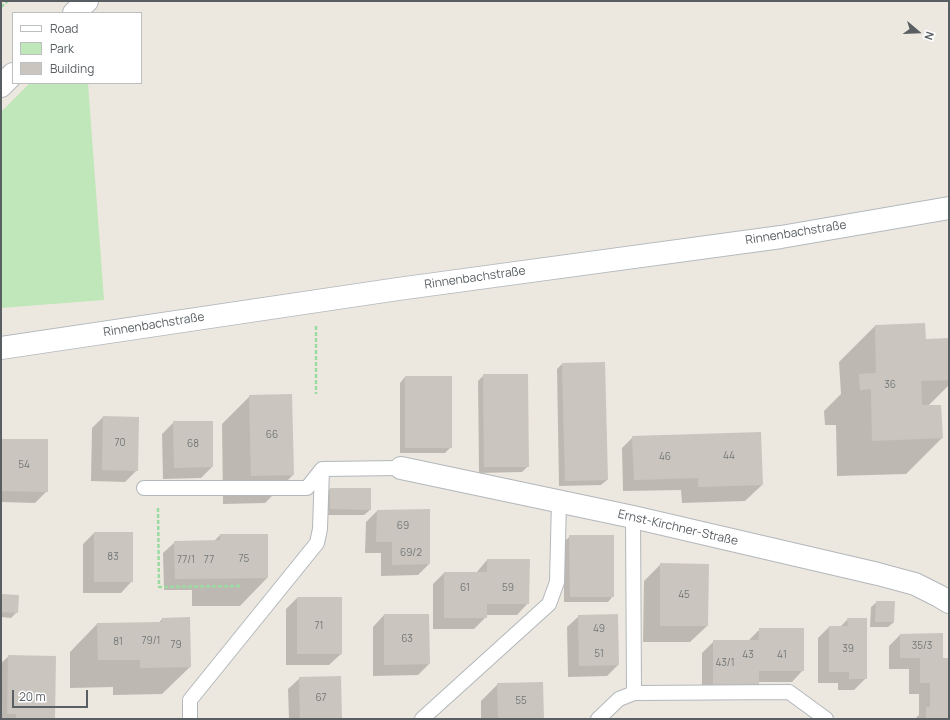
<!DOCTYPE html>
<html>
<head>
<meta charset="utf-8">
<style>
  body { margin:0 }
  #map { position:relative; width:950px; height:720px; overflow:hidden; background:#ede8df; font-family:Manrope,sans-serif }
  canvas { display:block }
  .frame { position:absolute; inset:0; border:2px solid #585e62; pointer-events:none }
  .legend { position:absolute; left:12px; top:12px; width:130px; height:72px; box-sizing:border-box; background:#fff; border:1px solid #bcbfc0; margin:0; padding:5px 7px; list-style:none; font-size:12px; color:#585e62 }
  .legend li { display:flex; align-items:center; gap:8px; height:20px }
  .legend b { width:20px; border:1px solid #bcbfc0 }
  .north { position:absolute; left:898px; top:12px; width:40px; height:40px; -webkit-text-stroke:3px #fff; paint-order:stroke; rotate:109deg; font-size:11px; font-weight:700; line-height:16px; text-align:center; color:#585e62 }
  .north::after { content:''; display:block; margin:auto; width:14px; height:18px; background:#585e62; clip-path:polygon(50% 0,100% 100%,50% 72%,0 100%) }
  .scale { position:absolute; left:12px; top:690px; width:76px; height:18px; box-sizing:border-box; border:2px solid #585e62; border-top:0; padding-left:5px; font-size:12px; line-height:14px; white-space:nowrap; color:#585e62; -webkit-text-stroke:3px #fff; paint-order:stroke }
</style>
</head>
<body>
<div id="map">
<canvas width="950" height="720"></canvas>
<div class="frame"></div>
<ul class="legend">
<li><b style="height:5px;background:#fff"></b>Road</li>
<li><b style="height:11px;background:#c0e7b9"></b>Park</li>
<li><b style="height:11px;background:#cac5be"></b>Building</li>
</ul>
<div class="north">N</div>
<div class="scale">20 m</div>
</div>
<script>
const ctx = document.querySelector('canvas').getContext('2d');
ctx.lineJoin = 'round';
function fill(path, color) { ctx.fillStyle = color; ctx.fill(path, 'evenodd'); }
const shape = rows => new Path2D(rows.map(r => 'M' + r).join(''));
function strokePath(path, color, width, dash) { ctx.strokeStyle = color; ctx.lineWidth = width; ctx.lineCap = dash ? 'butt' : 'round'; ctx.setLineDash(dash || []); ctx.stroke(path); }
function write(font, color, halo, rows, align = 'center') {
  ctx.font = font + ' Manrope,sans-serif'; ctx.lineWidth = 3; ctx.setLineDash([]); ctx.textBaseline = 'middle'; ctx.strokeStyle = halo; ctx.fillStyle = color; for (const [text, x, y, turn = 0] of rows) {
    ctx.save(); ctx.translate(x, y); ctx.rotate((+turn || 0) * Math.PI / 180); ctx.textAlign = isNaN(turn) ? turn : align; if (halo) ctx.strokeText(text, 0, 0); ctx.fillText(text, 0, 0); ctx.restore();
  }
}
fill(shape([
  [30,83,88,83,104,300,1,308,1,112]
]), '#c0e7b9');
fill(shape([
  [924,324,925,340,949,339,949,385,928,406,942,438,906,474,837,476,836,425,825,425,824,411,841,394,839,362,875,326],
  [562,364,607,480,601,485,559,486,557,369],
  [484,375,528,466,522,472,479,473,478,381],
  [405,377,451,447,445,453,400,453,400,383],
  [250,396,293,475,265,503,223,504,222,424],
  [103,417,137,470,125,482,91,481,92,428],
  [174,422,212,467,201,478,163,479,162,434],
  [633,437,762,485,745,501,682,503,681,490,623,491,622,448],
  [1,440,47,491,35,503,1,502],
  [330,489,370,510,364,515,325,515,325,494],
  [429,510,429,564,418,575,381,576,381,553,365,553,366,522,377,511],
  [94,533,132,581,121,593,83,593,83,544],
  [220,535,267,535,267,578,240,606,192,606,192,590,164,590,163,553,175,542,214,541],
  [570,536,613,596,608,602,564,602,564,542],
  [487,560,528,603,517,615,486,615,486,617,474,629,433,629,433,584,444,573,476,573],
  [661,564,707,626,690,642,643,642,644,581],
  [1,595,17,612,11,618,1,617],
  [297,598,341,654,329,665,286,665,286,609],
  [877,602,894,622,888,627,870,627,871,607],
  [384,615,428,615,429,664,418,675,373,676,373,627],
  [617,615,618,665,607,676,568,677,567,627,579,616],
  [162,619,190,667,162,694,113,695,113,687,70,688,70,652,97,624,158,624],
  [848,619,866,678,854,690,838,690,838,683,818,683,818,638,829,627,840,627],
  [760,629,803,670,792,682,758,682,758,684,747,696,702,696,702,653,714,641,748,641],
  [900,635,942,659,949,659,949,719,915,719,919,715,919,694,909,694,909,669,889,669,889,646],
  [9,656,54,719,1,719,1,663],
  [300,678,341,719,289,719,288,689],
  [498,684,543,719,481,719,481,701]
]), '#0003');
fill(shape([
  [925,323,926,339,949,338,949,380,921,381,922,405,941,405,943,438,872,441,871,389,860,390,859,374,876,373,875,325],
  [605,362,608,480,565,481,562,363],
  [483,374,528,374,529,467,484,467],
  [405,376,452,376,452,448,405,448],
  [292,394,294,475,251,476,249,395],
  [103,416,139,417,138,471,102,470],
  [173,421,213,421,213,467,174,468],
  [761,432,763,485,698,487,698,478,634,480,632,436],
  [1,439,48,439,48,492,1,491],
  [330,488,371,488,371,510,330,509],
  [430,509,430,564,392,565,392,542,376,542,377,510],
  [94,532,133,532,133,582,94,582],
  [220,534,268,534,268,578,175,579,174,541,220,540],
  [569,535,614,535,614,597,570,597],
  [487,559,530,559,529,604,487,604,487,618,444,618,444,572,487,572],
  [660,563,709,564,708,626,660,626],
  [1,594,19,595,18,613,1,612],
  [297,597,342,597,342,654,297,654],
  [876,601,895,601,894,622,875,622],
  [384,614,429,614,430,664,384,665],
  [618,614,619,665,579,666,578,615],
  [190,617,191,667,140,668,140,660,98,660,97,623,162,622,162,618],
  [847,618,867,618,867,679,849,679,849,672,829,672,829,626,848,626],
  [759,628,804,628,804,671,759,671,759,685,713,685,713,640,759,640],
  [943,633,943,658,949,658,949,719,926,719,926,707,930,707,930,683,920,683,920,658,900,658,900,634],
  [8,655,56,656,55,719,16,719,16,714,7,714],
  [341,676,342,719,300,719,299,677],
  [543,682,544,719,498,719,497,683]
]), '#cac5be');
const lane = shape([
  [144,488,307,488,322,469,401,468],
  [634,693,789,692,826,719],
  [190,719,190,700,317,543,320,529,322,469],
  [422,719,549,604,557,582,559,501],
  [598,719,619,699,634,693,633,517]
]);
const street = shape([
  [401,468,633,517,878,574,915,584,939,596,949,602]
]);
const secondary = shape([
  [74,13,87,1],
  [1,86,13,74],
  [1,348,398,289,781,237,949,208]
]);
strokePath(lane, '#b2b7bb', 16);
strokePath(street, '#b2b7bb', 24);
strokePath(secondary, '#b3b9be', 24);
strokePath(shape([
  [1,7,8,1],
  [316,326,316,394],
  [158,508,159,587,241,586]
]), '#9bdaa1', 2.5, [4, 2]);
strokePath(lane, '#fff', 14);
strokePath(street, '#fff', 22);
strokePath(secondary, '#fff', 22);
write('10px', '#747879', null, [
  ["36",890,385],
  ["66",272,435],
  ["70",120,443],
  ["68",193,444],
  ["44",729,456],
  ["46",665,457],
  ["54",24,465],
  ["69",403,526],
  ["69/2",411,553],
  ["83",113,557],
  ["75",244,559],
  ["77/1",186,560],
  ["77",209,560],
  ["61",465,588],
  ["59",508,588],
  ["45",684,595],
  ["71",319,626],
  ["49",599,629],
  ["63",407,639],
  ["79/1",151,641],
  ["81",118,642],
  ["79",176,645],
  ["35/3",922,646],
  ["39",848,649],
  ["51",599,654],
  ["43",748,655],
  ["41",782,655],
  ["43/1",725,663],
  ["67",321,698],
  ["55",521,701]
]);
write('12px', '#585e62', '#fff', [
  ["Rinnenbachstraße",796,233,-9],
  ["Rinnenbachstraße",475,278,-8],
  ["Rinnenbachstraße",154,325,-9],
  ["Ernst-Kirchner-Straße",678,528,13]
]);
</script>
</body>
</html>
